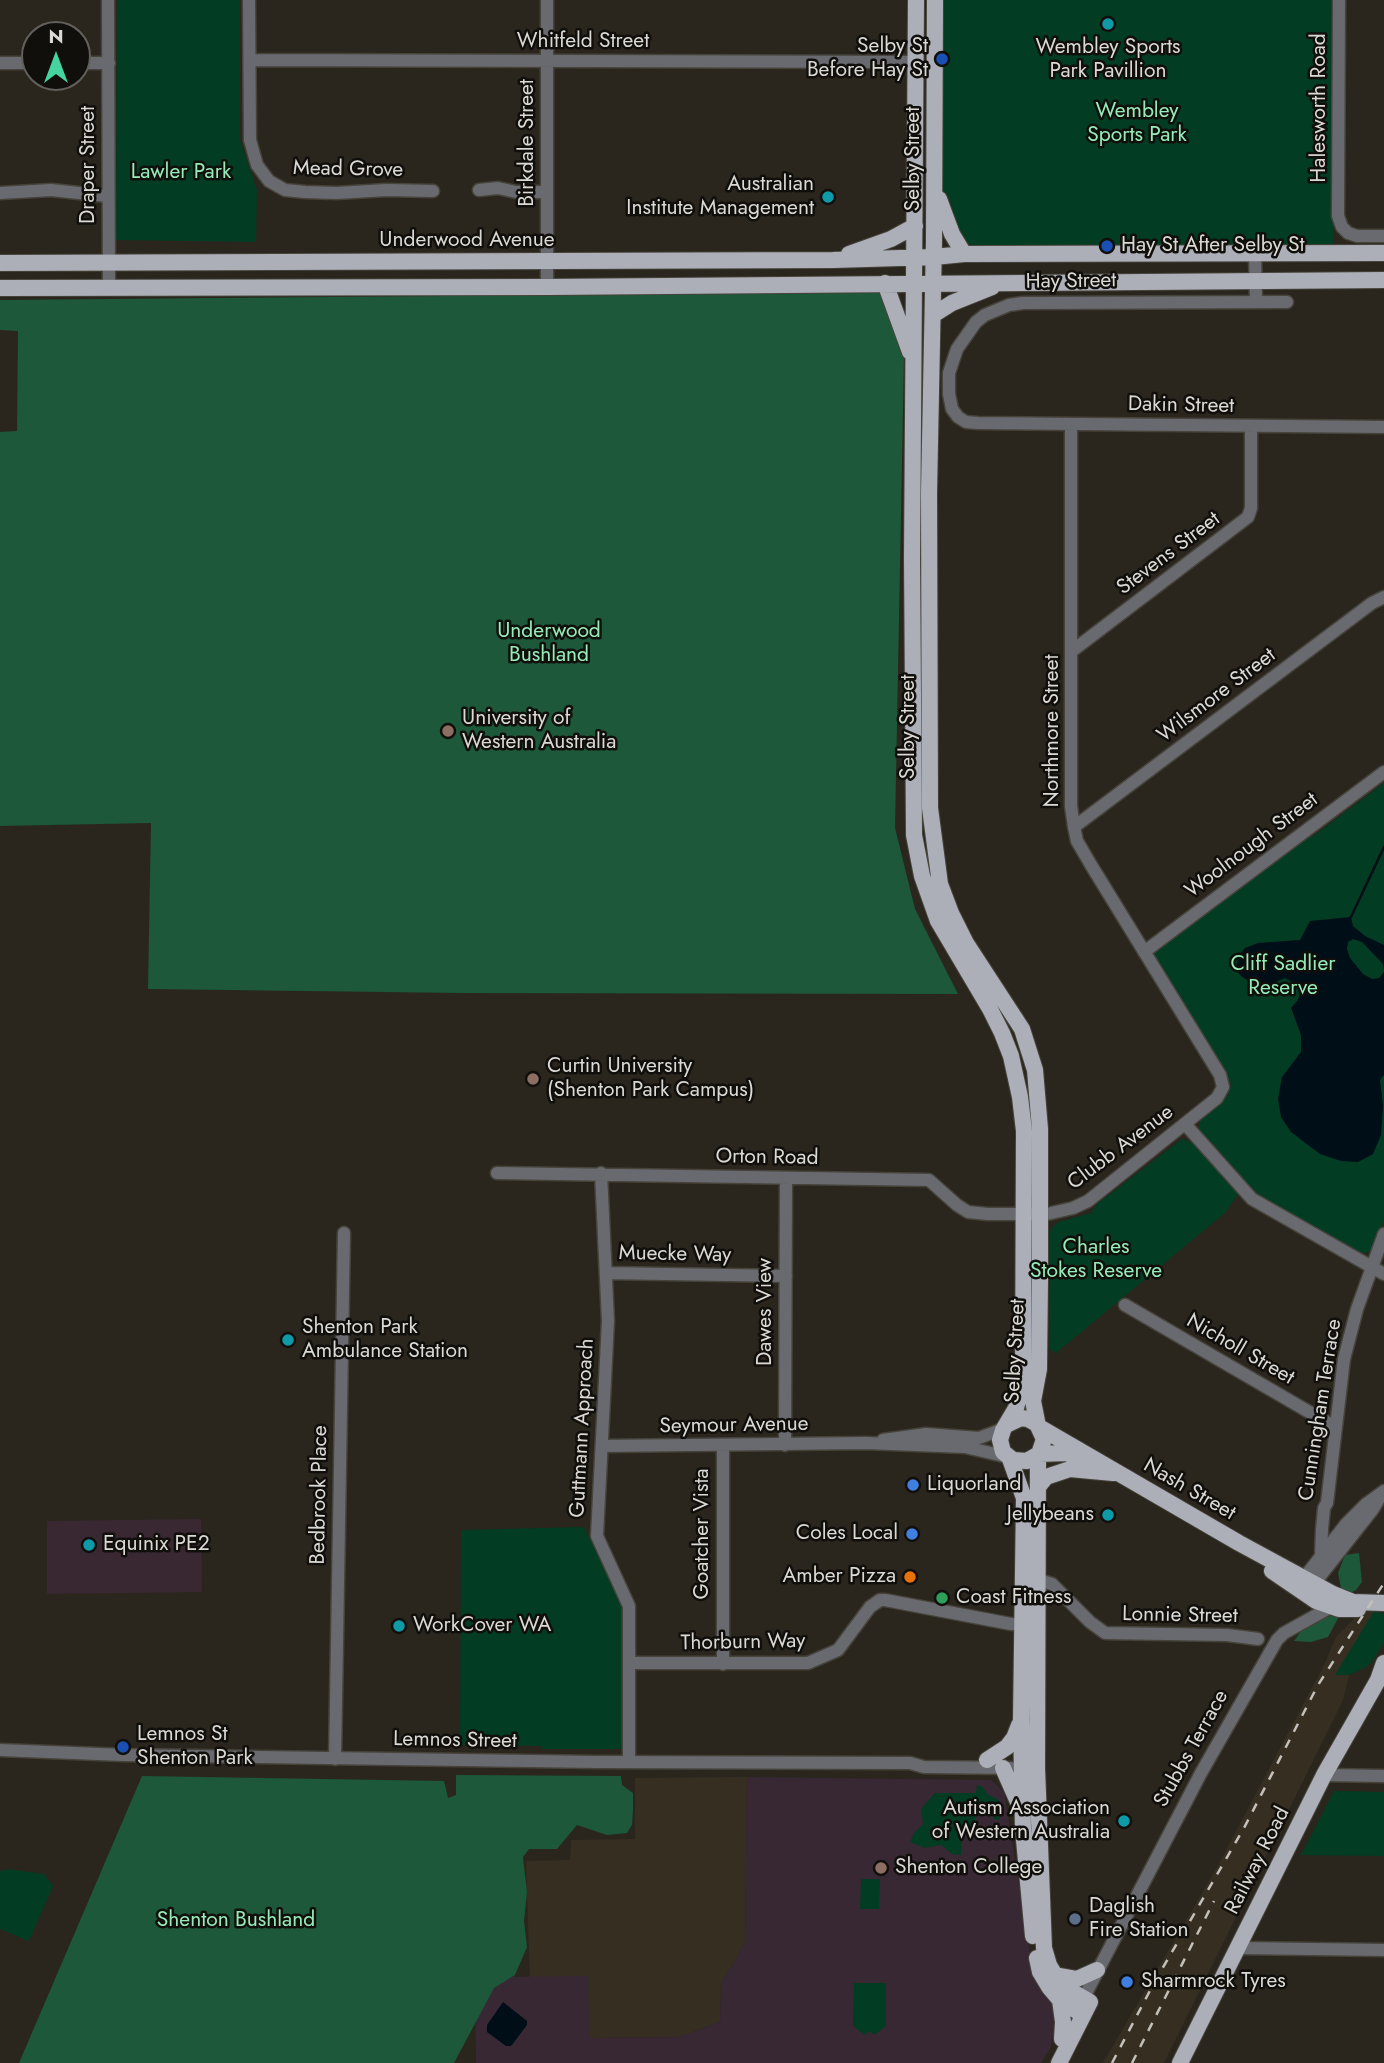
<!DOCTYPE html>
<html>
<head>
<meta charset="utf-8">
<style>
  body { margin:0 }
  #map { position:relative; width:1384px; height:2063px; overflow:hidden; background:#2a261e; font-family:Jost,sans-serif }
  canvas { display:block }
  .north { position:absolute; left:21px; top:21px; width:70px; height:70px; box-sizing:border-box; background:#110f0c; border:2px solid #62605c; border-radius:50%; rotate:0deg; font-size:19px; font-weight:700; line-height:28px; text-align:center; color:#dbd9d4 }
  .north::after { content:''; display:block; margin:auto; width:24px; height:32px; background:#46d49e; clip-path:polygon(50% 0,100% 100%,50% 72%,0 100%) }
</style>
</head>
<body>
<div id="map">
<canvas width="1384" height="2063"></canvas>
<div class="north">N</div>
</div>
<script>
const ctx = document.querySelector('canvas').getContext('2d');
ctx.lineJoin = 'round';
function fill(path, color) { ctx.fillStyle = color; ctx.fill(path, 'evenodd'); }
const shape = rows => new Path2D(rows.map(r => 'M' + r).join(''));
function strokePath(path, color, width, dash) { ctx.strokeStyle = color; ctx.lineWidth = width; ctx.lineCap = dash ? 'butt' : 'round'; ctx.setLineDash(dash || []); ctx.stroke(path); }
function write(font, color, halo, rows, align = 'center') {
  ctx.font = font + ' Jost,sans-serif'; ctx.lineWidth = 5; ctx.setLineDash([]); ctx.textBaseline = 'middle'; ctx.strokeStyle = halo; ctx.fillStyle = color; for (const [text, x, y, turn = 0] of rows) {
    ctx.save(); ctx.translate(x, y); ctx.rotate((+turn || 0) * Math.PI / 180); ctx.textAlign = isNaN(turn) ? turn : align; if (halo) ctx.strokeText(text, 0, 0); ctx.fillText(text, 0, 0); ctx.restore();
  }
}
fill(shape([
  [1374,1611,1374,1637,1364,1655,1368,1666,1349,1675,1343,1700,1164,2063,1103,2063,1216,1869,1324,1665,1336,1637,1360,1613],
  [747,1777,745,1943,721,1984,720,2022,679,2037,589,2038,530,1978,526,1861,570,1860,571,1840,635,1839,635,1778]
]), '#362f21');
fill(shape([
  [201,1519,202,1592,47,1594,47,1521]
]), '#392831');
fill(shape([
  [747,1777,991,1780,1004,1792,1031,1960,1059,2011,1050,2049,1041,2063,476,2063,475,1977,588,1976,590,2038,679,2037,720,2022,721,1984,745,1943]
]), '#372834');
fill(shape([
  [117,0,240,0,240,140,257,190,256,242,116,240],
  [940,0,1334,0,1333,246,967,247,942,198],
  [1384,783,1384,1219,1376,1244,1369,1252,1361,1254,1256,1196,1199,1132,1199,1120,1228,1095,1231,1084,1154,957,1156,949,1304,837,1312,837],
  [1182,1139,1193,1143,1238,1194,1225,1213,1056,1353,1049,1349,1049,1233,1052,1228,1058,1222,1091,1213,1097,1204],
  [584,1527,622,1604,623,1749,542,1749,542,1746,460,1745,461,1530],
  [1374,1611,1384,1614,1384,1643,1369,1666,1366,1659,1368,1666,1349,1675,1335,1675],
  [977,1785,983,1787,987,1794,999,1800,1000,1820,994,1819,991,1806,978,1806,975,1813,975,1825,962,1836,961,1855,952,1854,941,1845,925,1848,910,1842,914,1833,923,1824,921,1809,935,1793,976,1793],
  [1334,1791,1384,1792,1384,1856,1301,1855],
  [8,1869,44,1874,53,1886,29,1941,0,1929,0,1871],
  [861,1879,880,1879,879,1909,860,1909],
  [854,1983,886,1983,886,2026,874,2035,870,2031,865,2035,853,2026]
]), '#023c22');
fill(shape([
  [879,292,888,302,904,357,895,828,915,909,958,994,461,993,148,989,151,823,0,826,0,432,17,431,18,331,0,330,0,300],
  [1359,1553,1362,1582,1356,1590,1348,1594,1341,1588,1338,1573,1345,1555],
  [1341,1613,1328,1637,1311,1642,1294,1641,1302,1630,1324,1618],
  [456,1775,621,1776,622,1785,633,1793,633,1809,632,1825,627,1833,607,1835,577,1825,557,1849,529,1849,523,1857,527,1892,524,1921,527,1947,515,1975,494,1988,454,2063,19,2063,142,1776,444,1781,448,1798,456,1795]
]), '#1c5839');
fill(shape([
  [1351,917,1353,926,1365,936,1384,945,1384,970,1383,964,1362,942,1353,939,1348,942,1347,949,1350,958,1363,974,1372,979,1379,978,1384,972,1384,1075,1380,1080,1383,1106,1381,1135,1373,1154,1358,1162,1341,1161,1320,1154,1291,1132,1281,1117,1278,1099,1282,1077,1301,1052,1301,1035,1291,1008,1298,1000,1301,990,1295,984,1285,978,1266,986,1252,983,1242,977,1236,970,1238,957,1245,948,1258,943,1300,940,1310,921],
  [503,2002,527,2021,527,2025,511,2046,506,2046,487,2032,487,2025]
]), '#000e17');
strokePath(shape([
  [1351,917,1384,847]
]), '#000e17', 2.5);
const minor = shape([
  [108,0,109,288],
  [249,0,250,140,257,165,269,181,285,190,305,192,337,193,386,190,433,191],
  [547,0,547,287],
  [1339,0,1338,216,1342,227,1348,233,1357,236,1384,236],
  [250,60,916,62],
  [0,63,35,63],
  [77,63,109,63],
  [479,190,498,188,516,192,547,192],
  [0,193,51,190,107,196],
  [1255,253,1256,302],
  [1287,302,1023,303,1009,305,985,315,976,322,957,349,949,373,949,394,952,409,958,417,966,422,978,423,1384,427],
  [1072,651,1248,517,1251,508,1251,426],
  [1074,827,1372,603,1384,597],
  [1144,952,1384,772],
  [1185,1124,1252,1199,1384,1274],
  [497,1173,929,1180,957,1205,968,1212,988,1214,1047,1214,1073,1208,1088,1201,1217,1098,1223,1087,1220,1075,1091,865,1077,841,1074,827,1071,806,1071,424],
  [601,1173,608,1321,597,1536,629,1606,629,1762],
  [606,1273,786,1276],
  [1125,1305,1335,1427],
  [883,1440,926,1434,979,1438,1003,1429],
  [785,1445,786,1178],
  [602,1446,866,1443,965,1447,1008,1457],
  [1321,1555,1322,1529,1324,1508,1327,1503,1344,1359,1357,1309,1384,1234],
  [1039,1580,1052,1584,1090,1622,1105,1633,1227,1635,1258,1639],
  [1301,1587,1304,1578,1346,1524,1366,1504,1384,1491],
  [1309,1590,1373,1509,1380,1497],
  [629,1663,808,1663,838,1650,870,1607,880,1600,885,1600,1011,1624,1029,1624],
  [723,1664,723,1446],
  [0,1750,123,1755,597,1762,910,1763,924,1767,1011,1768],
  [335,1759,344,1233],
  [1324,1775,1384,1776],
  [1238,1948,1384,1950],
  [1083,1999,1201,1773,1277,1640,1284,1633,1331,1607]
]);
const major = shape([
  [916,0,912,558,914,835,922,876,938,921,990,1009,1002,1033,1011,1056,1020,1097,1024,1131,1023,1381,1016,1408,1003,1430,1000,1440,1003,1452,1013,1460,1027,1461,1039,1454,1044,1439,1037,1424,1028,1419,1021,1418,1006,1425],
  [935,0,934,240,929,493,930,808,940,884,951,913,966,943,1022,1029,1035,1070,1040,1129,1040,1279,1039,1369,1033,1401,1038,1426],
  [939,199,952,234,964,254],
  [849,254,891,239,915,226],
  [0,263,833,260,934,257,964,254,1384,253],
  [885,283,910,352],
  [0,288,547,287,1384,280],
  [933,315,952,303,992,287],
  [1039,1427,1239,1543,1333,1594,1353,1602,1384,1603],
  [1039,1454,1066,1453,1080,1457],
  [1038,1455,1037,1768,1044,1948,1049,1965,1055,1975,1071,1991,1090,2002,1059,2063],
  [1010,1459,1024,1498,1021,1720,1023,1829,1033,1936],
  [1038,1487,1046,1477,1070,1469,1113,1473],
  [1272,1571,1316,1601,1339,1609,1358,1609],
  [987,1760,1007,1747,1014,1738,1019,1725],
  [1003,1768,1018,1802],
  [1037,1958,1040,1972,1049,1987,1060,2000,1083,2015],
  [1055,1975,1077,1979,1097,1970],
  [1060,2000,1063,2022,1062,2039],
  [1180,2063,1324,1775,1378,1680,1384,1663]
]);
strokePath(minor, '#46433b', 15);
strokePath(major, '#46433b', 18);
strokePath(minor, '#696a6f', 12);
strokePath(major, '#adafb8', 16);
strokePath(shape([
  [1112,2063,1154,1983,1244,1828,1318,1685,1384,1583],
  [1132,2063,1214,1901]
]), '#c3c0bb', 2.5, [9, 9]);
for (const [x, y, r, color] of [
  [1108,24,7,"#0f9aa8"],
  [942,59,7,"#1a4fb4"],
  [828,197,7,"#0f9aa8"],
  [1107,246,7,"#1a4fb4"],
  [448,731,7,"#8d6e63"],
  [533,1079,7,"#8d6e63"],
  [288,1340,7,"#0f9aa8"],
  [913,1485,7,"#3f7fe0"],
  [1108,1515,7,"#0f9aa8"],
  [912,1534,7,"#3f7fe0"],
  [89,1545,7,"#0f9aa8"],
  [910,1577,7,"#e8710a"],
  [942,1598,7,"#2e9e5b"],
  [399,1626,7,"#0f9aa8"],
  [123,1747,7,"#1a4fb4"],
  [1124,1821,7,"#0f9aa8"],
  [881,1868,7,"#8d6e63"],
  [1075,1919,7,"#5c6f8a"],
  [1127,1982,7,"#3f7fe0"]
]) { const dot = new Path2D(); dot.arc(x, y, r, 0, 2 * Math.PI); ctx.fillStyle = color; ctx.fill(dot); strokePath(dot, '#110f0c', 2.5); }
write('21px', '#dbd9d4', '#110f0c', [
  ["Whitfeld Street",583,42],
  ["Halesworth Road",1320,108,-90],
  ["Birkdale Street",528,143,-90],
  ["Selby Street",914,159,-90],
  ["Draper Street",89,165,-90],
  ["Mead Grove",348,170,1],
  ["Underwood Avenue",467,241],
  ["Hay Street",1071,282,-1],
  ["Dakin Street",1181,406,1],
  ["Stevens Street",1169,554,-37],
  ["Wilsmore Street",1217,696,-37],
  ["Selby Street",909,727,-90],
  ["Northmore Street",1053,731,-90],
  ["Woolnough Street",1252,846,-37],
  ["Clubb Avenue",1121,1148,-37],
  ["Orton Road",767,1158,1],
  ["Muecke Way",675,1255,1],
  ["Dawes View",766,1312,-90],
  ["Nicholl Street",1240,1350,30],
  ["Selby Street",1016,1351,-87],
  ["Cunningham Terrace",1321,1410,-81],
  ["Seymour Avenue",734,1426,-1],
  ["Guttmann Approach",583,1428,-87],
  ["Nash Street",1189,1490,30],
  ["Bedbrook Place",320,1495,-89],
  ["Goatcher Vista",703,1534,-90],
  ["Lonnie Street",1180,1616,1],
  ["Thorburn Way",743,1643,-1],
  ["Lemnos Street",455,1741,1],
  ["Stubbs Terrace",1192,1749,-61],
  ["Railway Road",1258,1861,-63]
]);
write('21px', '#dbd9d4', '#110f0c', [
  ["Selby St",928,47,"right"],
  ["Before Hay St",928,71,"right"],
  ["Wembley Sports",1108,48,"center"],
  ["Park Pavillion",1108,72,"center"],
  ["Australian",814,185,"right"],
  ["Institute Management",814,209,"right"],
  ["Hay St After Selby St",1121,246],
  ["University of",462,719],
  ["Western Australia",462,743],
  ["Curtin University",547,1067],
  ["(Shenton Park Campus)",547,1091],
  ["Shenton Park",302,1328],
  ["Ambulance Station",302,1352],
  ["Liquorland",927,1485],
  ["Jellybeans",1094,1515,"right"],
  ["Coles Local",898,1534,"right"],
  ["Equinix PE2",103,1545],
  ["Amber Pizza",896,1577,"right"],
  ["Coast Fitness",956,1598],
  ["WorkCover WA",413,1626],
  ["Lemnos St",137,1735],
  ["Shenton Park",137,1759],
  ["Autism Association",1110,1809,"right"],
  ["of Western Australia",1110,1833,"right"],
  ["Shenton College",895,1868],
  ["Daglish",1089,1907],
  ["Fire Station",1089,1931],
  ["Sharmrock Tyres",1141,1982]
], 'left');
write('21px', '#95ecb8', '#110f0c', [
  ["Wembley",1137,112],
  ["Sports Park",1137,136],
  ["Lawler Park",181,173],
  ["Underwood",549,632],
  ["Bushland",549,656],
  ["Cliff Sadlier",1283,965],
  ["Reserve",1283,989],
  ["Charles",1096,1248],
  ["Stokes Reserve",1096,1272],
  ["Shenton Bushland",236,1921]
]);
</script>
</body>
</html>
